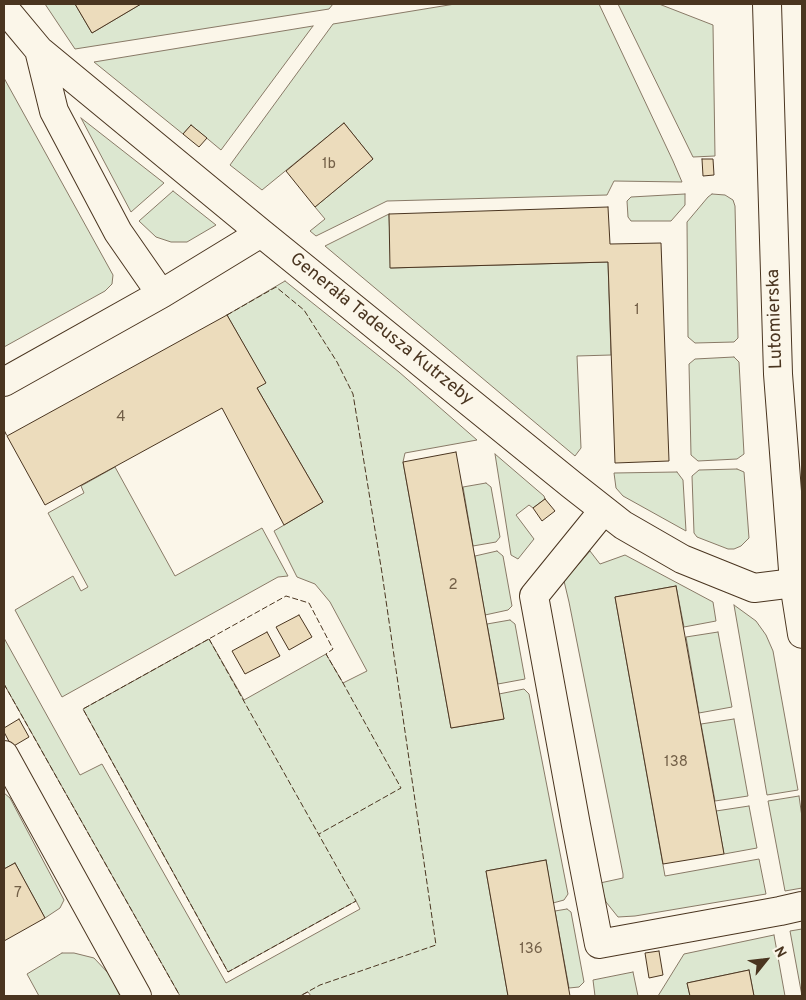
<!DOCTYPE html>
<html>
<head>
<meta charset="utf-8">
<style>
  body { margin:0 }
  #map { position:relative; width:806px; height:1000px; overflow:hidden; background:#fbf6e9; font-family:Overpass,sans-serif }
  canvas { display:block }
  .frame { position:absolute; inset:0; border:5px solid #4a3520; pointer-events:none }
  .north { position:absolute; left:741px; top:935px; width:50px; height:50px; -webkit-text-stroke:4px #fbf6e9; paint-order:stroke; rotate:61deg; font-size:14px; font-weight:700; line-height:20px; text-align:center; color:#4a3520 }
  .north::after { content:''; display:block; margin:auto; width:18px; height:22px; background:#4a3520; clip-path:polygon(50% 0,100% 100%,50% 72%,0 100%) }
</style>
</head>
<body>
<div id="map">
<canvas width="806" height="1000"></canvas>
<div class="frame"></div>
<div class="north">N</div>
</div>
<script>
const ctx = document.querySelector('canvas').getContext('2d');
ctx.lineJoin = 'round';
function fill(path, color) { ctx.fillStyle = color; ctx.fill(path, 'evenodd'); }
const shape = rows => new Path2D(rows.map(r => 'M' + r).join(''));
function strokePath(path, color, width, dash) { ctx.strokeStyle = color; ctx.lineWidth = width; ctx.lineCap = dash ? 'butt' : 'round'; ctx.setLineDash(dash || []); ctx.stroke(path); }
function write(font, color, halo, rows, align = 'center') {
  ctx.font = font + ' Overpass,sans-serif'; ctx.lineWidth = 4; ctx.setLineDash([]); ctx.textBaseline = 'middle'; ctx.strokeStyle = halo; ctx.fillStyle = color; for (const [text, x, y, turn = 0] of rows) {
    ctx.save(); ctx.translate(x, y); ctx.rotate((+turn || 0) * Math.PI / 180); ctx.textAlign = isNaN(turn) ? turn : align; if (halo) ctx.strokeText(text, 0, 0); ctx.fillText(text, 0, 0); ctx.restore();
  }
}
const green = shape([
  [45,4,75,4,92,33,141,4,333,4,329,9,75,49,45,4],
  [455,4,599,4,673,161,682,182,614,181,607,195,387,201,316,236,310,231,325,219,315,207,373,159,344,123,262,190,230,165,333,24,455,4],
  [618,4,659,4,713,25,715,156,693,157,618,4],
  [313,26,221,150,191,125,183,134,94,62,313,26],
  [4,78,113,275,112,284,105,291,4,347,4,78],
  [81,118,164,183,131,212,81,118],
  [173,191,216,225,187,242,171,242,156,237,139,221,173,191],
  [685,194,685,205,671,221,631,221,628,217,627,201,631,197,685,194],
  [712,194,725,195,733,200,735,206,738,338,734,342,695,343,688,337,687,222,708,197,712,194],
  [389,214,391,268,608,262,611,355,577,356,581,448,575,456,325,246,389,214],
  [285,281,399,372,477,440,405,453,403,462,451,728,504,719,499,694,524,689,529,694,568,894,564,900,553,903,546,860,486,871,508,996,311,996,308,992,300,996,180,996,4,684,4,638,80,775,102,764,226,983,360,909,356,901,228,972,83,709,209,639,244,700,326,654,343,683,367,671,330,602,315,584,297,577,274,531,323,502,257,388,265,382,227,315,285,281],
  [734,357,739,362,744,454,737,459,698,461,691,455,689,364,695,359,734,357],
  [495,454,544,496,545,499,533,508,529,505,516,515,534,539,518,559,511,555,495,454],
  [115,467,175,576,262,528,288,576,278,577,62,697,15,610,73,576,81,591,88,587,48,513,84,493,81,486,115,467],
  [737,469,744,472,749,538,741,546,734,549,728,549,697,537,694,533,692,476,699,470,737,469],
  [677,472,683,480,686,531,623,496,616,488,614,473,677,472],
  [486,483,491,487,500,537,496,542,473,546,463,487,486,483],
  [497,551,503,556,512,606,508,610,485,615,475,556,497,551],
  [590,551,600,564,625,555,713,602,716,621,684,627,676,586,615,597,665,876,759,859,766,894,635,916,618,917,606,902,600,883,623,878,623,874,569,602,564,581,590,551],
  [734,605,756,621,766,635,773,651,798,790,767,795,734,605],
  [510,620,515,624,525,679,498,684,487,624,510,620],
  [718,632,732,707,699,713,686,637,718,632],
  [734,719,748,796,715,801,701,724,734,719],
  [4,793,10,798,64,900,60,908,45,918,15,863,4,869,4,793],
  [799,796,802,817,802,888,785,891,768,801,799,796],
  [749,806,757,848,724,854,716,811,749,806],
  [567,909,571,912,584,982,579,987,569,988,555,911,567,909],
  [802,929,802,996,790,931,802,929],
  [774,935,785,996,754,996,749,970,687,983,690,996,658,996,684,954,774,935],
  [62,953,74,953,94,958,110,975,120,996,39,996,27,974,62,953],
  [633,972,638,996,595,996,593,980,633,972]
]);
fill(green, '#dce7d0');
strokePath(green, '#887966', 1);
const building = shape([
  [75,4,141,4,92,33,75,4],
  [344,123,373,159,315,207,286,171,344,123],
  [191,125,207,138,199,147,183,134,191,125],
  [702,159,713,159,714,175,703,176,702,159],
  [608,207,610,244,661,243,669,461,615,463,608,262,390,268,389,214,608,207],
  [227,315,266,383,257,388,323,502,284,525,222,408,45,505,7,436,227,315],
  [456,452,504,719,451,728,403,462,456,452],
  [545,499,555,511,542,521,533,508,545,499],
  [676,586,724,854,663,864,615,597,676,586],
  [299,615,312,637,289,650,276,627,299,615],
  [267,632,280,656,245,674,232,651,267,632],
  [19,719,29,737,12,747,4,732,4,728,19,719],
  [546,860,570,996,508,996,486,871,546,860],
  [15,863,45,918,4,941,4,869,15,863],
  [659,951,663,975,649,978,645,953,659,951],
  [749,970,754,996,690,996,687,983,749,970]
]);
fill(building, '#ecdcbc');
strokePath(building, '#4a3520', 1);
const minor = shape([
  [4,8,39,50,261,233,572,485,623,525,682,559,754,588,794,583],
  [161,294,261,233],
  [4,382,161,294,118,232,54,111,39,50],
  [603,511,534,596,576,825,599,944,780,911,802,906],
  [4,755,137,996]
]);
const major = shape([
  [767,4,778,374,794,583,802,634]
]);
strokePath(minor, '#4a3520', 30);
strokePath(major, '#4a3520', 30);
strokePath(minor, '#fbf6e9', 28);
strokePath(major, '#fbf6e9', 28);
strokePath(shape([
  [227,315,276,287,304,310,337,362,353,394,382,573,436,945,320,985,300,996],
  [4,430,7,436],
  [209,639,356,901,228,972,83,709,286,596,309,603,333,649,326,654,343,683,401,788,319,834],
  [4,684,180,996]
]), '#4a3520', 1, [6, 2.5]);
write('15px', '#725f47', null, [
  ["1b",329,165],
  ["1",637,311],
  ["4",121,418],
  ["2",453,586],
  ["138",676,763],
  ["7",18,894],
  ["136",531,950]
]);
write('18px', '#4a3520', '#fbf6e9', [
  ["Lutomierska",776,319,-92],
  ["Generała Tadeusza Kutrzeby",381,330,39]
]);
</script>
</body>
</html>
